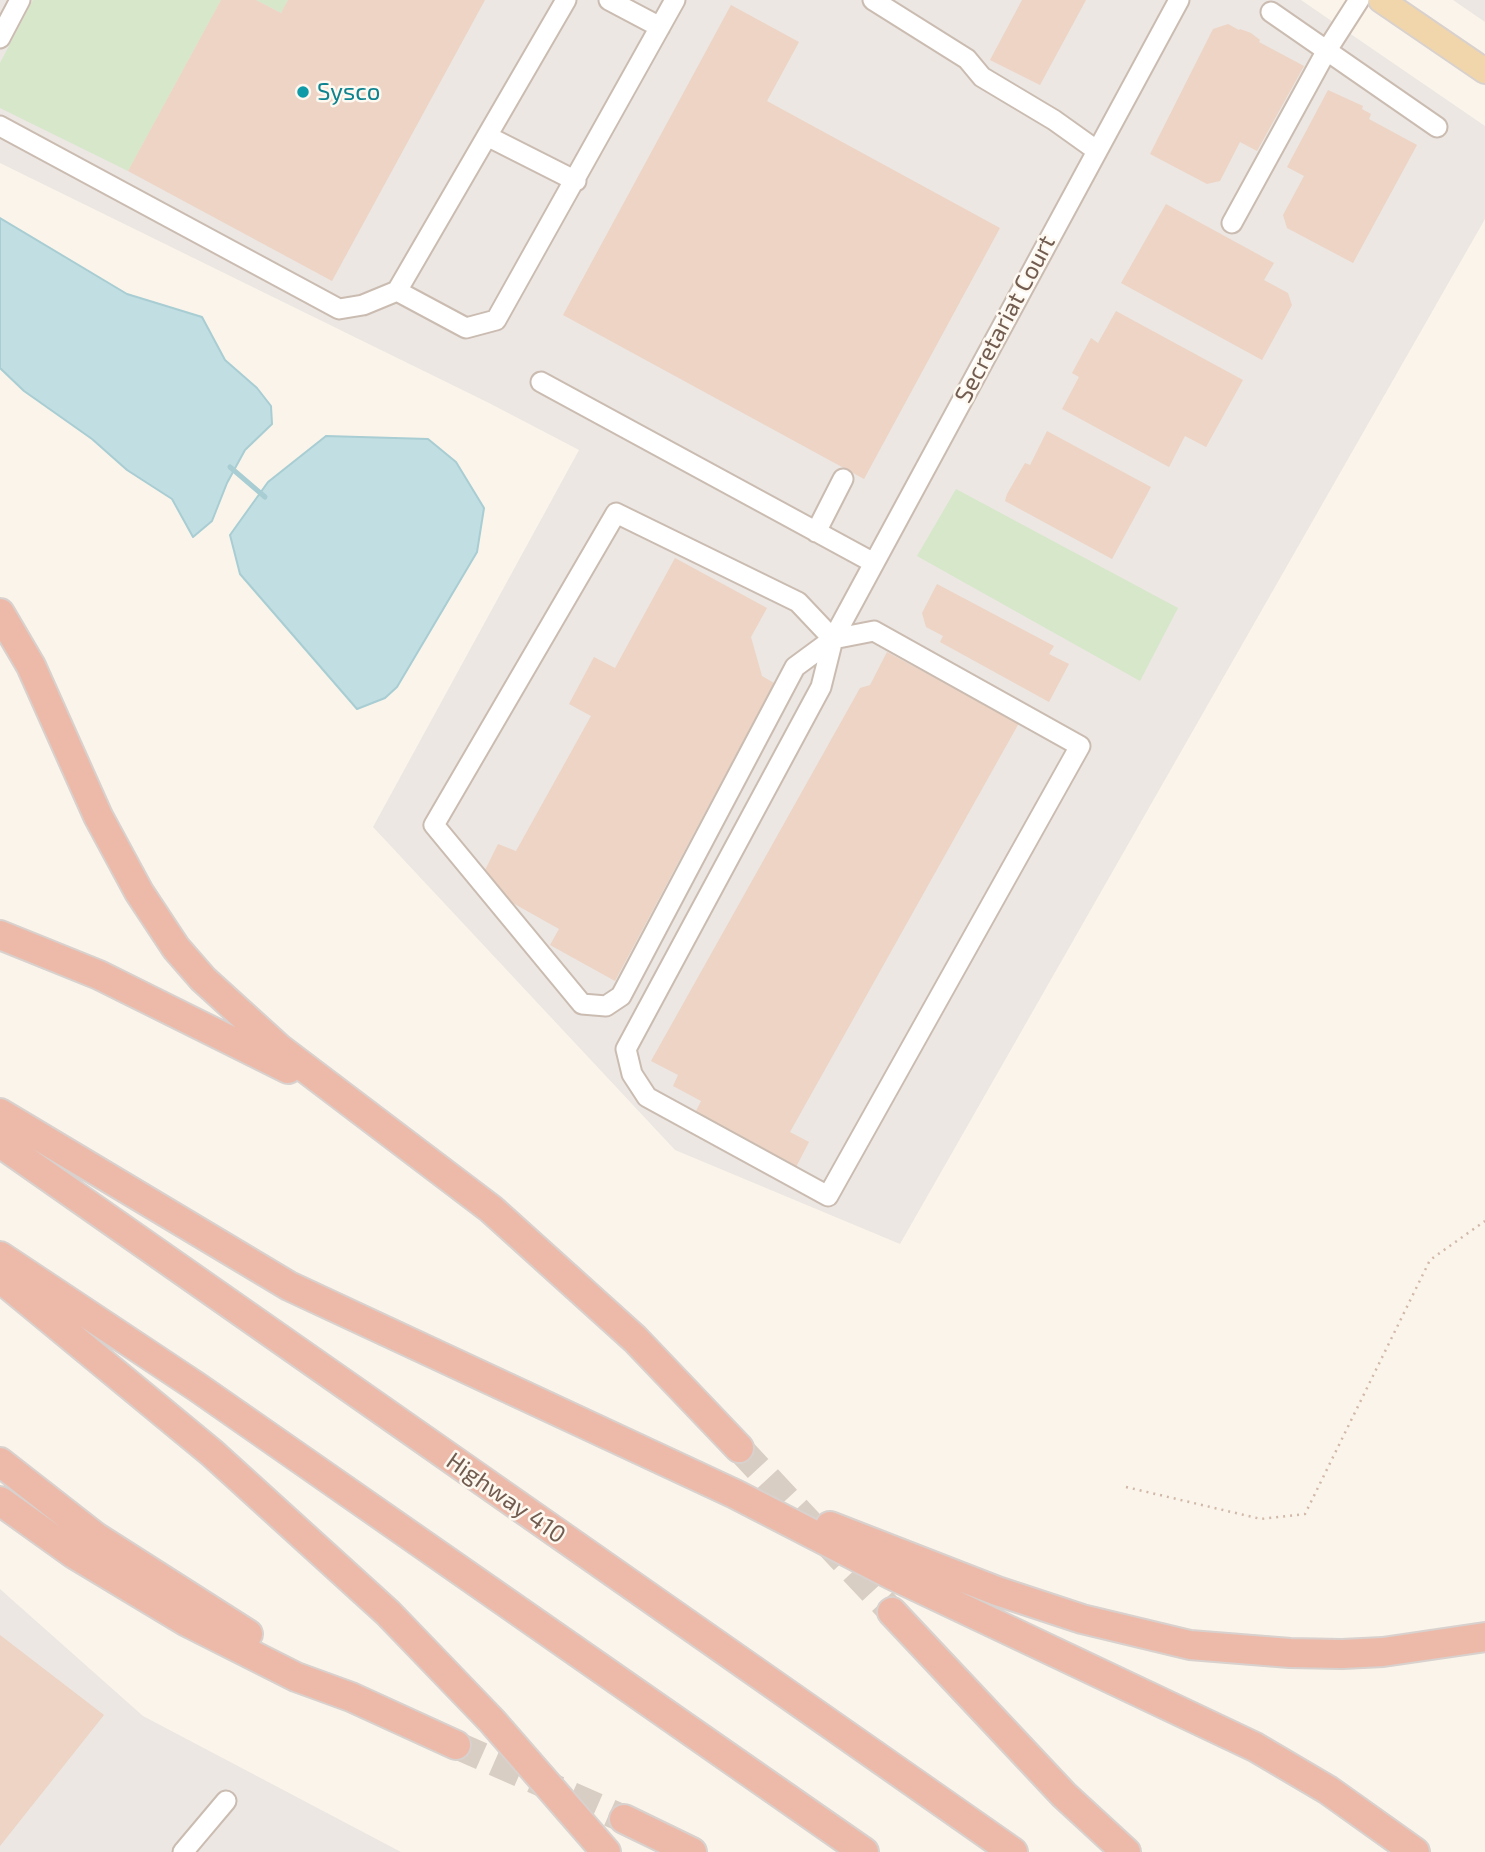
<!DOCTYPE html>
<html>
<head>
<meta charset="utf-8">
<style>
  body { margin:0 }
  canvas { display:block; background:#faf4ea }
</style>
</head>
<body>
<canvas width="1485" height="1852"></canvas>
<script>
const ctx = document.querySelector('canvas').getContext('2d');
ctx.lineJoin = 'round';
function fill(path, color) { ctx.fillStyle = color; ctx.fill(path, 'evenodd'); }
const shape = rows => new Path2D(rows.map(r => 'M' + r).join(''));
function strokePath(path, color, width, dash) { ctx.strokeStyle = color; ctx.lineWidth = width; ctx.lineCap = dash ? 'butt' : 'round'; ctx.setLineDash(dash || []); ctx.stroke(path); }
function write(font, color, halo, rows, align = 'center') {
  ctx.font = font + ' "Exo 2",sans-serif'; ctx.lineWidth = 5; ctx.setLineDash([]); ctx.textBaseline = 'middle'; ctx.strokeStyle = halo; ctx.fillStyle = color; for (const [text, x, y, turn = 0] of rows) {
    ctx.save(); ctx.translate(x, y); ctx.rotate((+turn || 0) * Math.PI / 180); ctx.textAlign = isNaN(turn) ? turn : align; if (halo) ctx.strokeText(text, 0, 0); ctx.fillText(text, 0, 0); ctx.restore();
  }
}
fill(shape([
  [0,0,1301,0,1485,126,1485,219,900,1244,675,1150,373,827,579,450,489,403,0,163],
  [1453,0,1485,0,1485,22],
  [0,1589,143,1716,401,1852,0,1852]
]), '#ece7e3');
fill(shape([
  [33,0,221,0,128,171,0,108,0,63],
  [256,0,288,0,281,13],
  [956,489,1178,608,1140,681,917,556]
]), '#d6e7ca');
const water = shape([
  [0,218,127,294,202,317,225,360,257,388,271,406,272,424,245,450,227,483,212,521,193,537,172,499,127,470,92,439,24,391,0,368,0,218],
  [326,436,428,439,456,462,484,508,477,552,397,687,385,698,357,709,240,574,230,535,268,482,326,436]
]);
fill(water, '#c1dee2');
strokePath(water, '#a8cdd3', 2);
strokePath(shape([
  [230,467,265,497]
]), '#a8cdd3', 5);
fill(shape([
  [221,0,256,0,281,13,288,0,485,0,332,281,128,171],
  [1022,0,1086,0,1040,85,990,60],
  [731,5,799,42,767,101,1000,228,864,479,563,315],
  [1228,24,1239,30,1240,29,1251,33,1260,40,1259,42,1304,66,1257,151,1240,142,1220,181,1207,184,1150,154,1213,29],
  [1328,90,1363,106,1362,109,1371,114,1369,119,1417,145,1353,263,1287,228,1283,215,1304,176,1287,167],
  [1166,204,1274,263,1264,280,1288,293,1292,305,1262,360,1121,283],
  [1116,311,1243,380,1206,447,1185,436,1169,467,1062,409,1079,377,1072,373,1091,338,1098,343],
  [1047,431,1151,487,1112,559,1005,501,1007,494,1025,463,1030,465],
  [675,558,767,608,751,637,762,676,774,683,615,981,550,945,559,929,511,902,484,872,498,844,516,851,591,716,569,704,594,657,615,668],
  [937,584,1054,646,1049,654,1069,664,1049,702,940,642,943,636,926,627,922,613],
  [887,652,1019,723,790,1132,809,1142,796,1167,695,1113,701,1101,673,1086,678,1075,651,1061,860,688,870,685],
  [0,1635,104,1715,0,1846]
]), '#edd4c5');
strokePath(shape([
  [739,1448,892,1612],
  [456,1745,624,1819]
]), '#d8cec4', 28, [28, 14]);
const minor = shape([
  [566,0,397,291,466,328,496,320,675,0],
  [609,0,660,27],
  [873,0,967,59,982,77,1054,120,1096,150],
  [1271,12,1437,127],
  [0,38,20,0],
  [0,126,339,309,363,305,397,291],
  [487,136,576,181],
  [1232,223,1327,50,1359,0],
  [541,382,874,563],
  [816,532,843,479],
  [833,639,798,602,616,513,434,825,582,1004,606,1006,621,996,795,667,833,639,874,631,1080,746,828,1196,647,1097,632,1074,626,1049,821,687,833,639,1179,0],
  [183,1852,226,1801]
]);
const major = shape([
  [1381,0,1485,71]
]);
const highway = shape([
  [0,613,31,666,98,816,139,892,176,948,203,979,280,1049,491,1209,635,1339,739,1448],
  [0,935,99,975,288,1069],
  [0,1113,289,1286,735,1494,892,1575,1255,1747,1328,1790,1415,1852],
  [0,1143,1013,1852],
  [0,1256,197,1387,864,1852],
  [0,1278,212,1453,388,1613,492,1721,606,1852],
  [0,1462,96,1537,248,1634],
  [0,1501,74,1554,187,1622,296,1677,351,1697,456,1745],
  [830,1526,997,1591,1082,1619,1190,1645,1290,1653,1342,1654,1383,1652,1485,1637],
  [892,1612,1064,1795,1126,1852],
  [624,1819,692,1852]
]);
strokePath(minor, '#cbbcb1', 23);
strokePath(major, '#d8d1ce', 28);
strokePath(highway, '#d8d1ce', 32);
strokePath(shape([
  [1126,1487,1261,1519,1305,1514,1430,1260,1485,1221]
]), '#d2b8a8', 2.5, [2, 5]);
strokePath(minor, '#fff', 19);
strokePath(major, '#f1d6ab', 24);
strokePath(highway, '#edbaa9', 28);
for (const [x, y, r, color] of [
  [303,92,7,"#0f9aa8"]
]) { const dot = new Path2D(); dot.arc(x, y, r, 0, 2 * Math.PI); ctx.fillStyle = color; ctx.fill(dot); strokePath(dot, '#fdf8f0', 2.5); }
write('24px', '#0d838f', '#fdf8f0', [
  ["Sysco",317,92]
], 'left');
write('24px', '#725c50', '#fdf8f0', [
  ["Secretariat Court",1005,319,-62],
  ["Highway 410",506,1498,35]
]);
</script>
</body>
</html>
